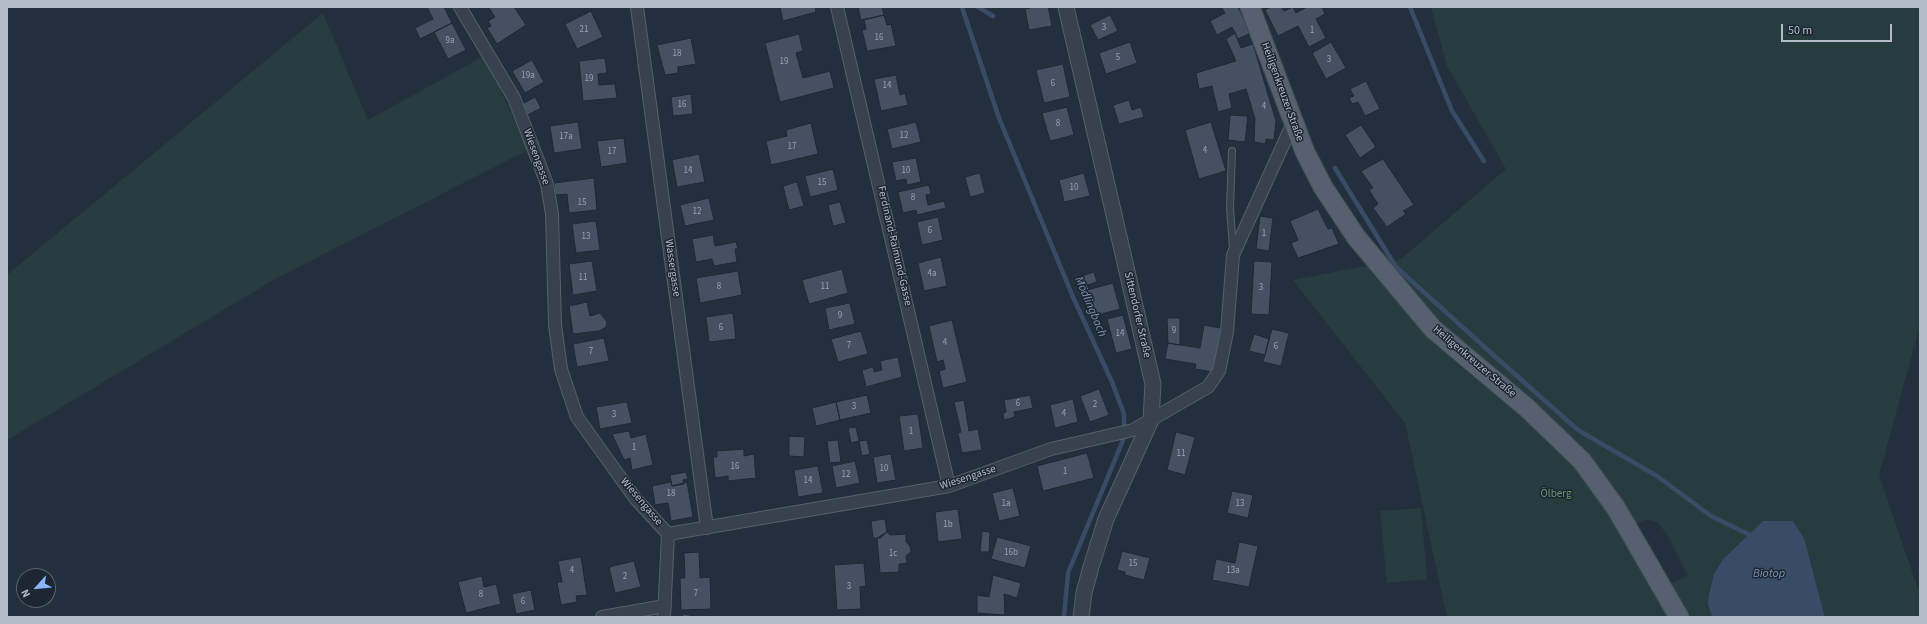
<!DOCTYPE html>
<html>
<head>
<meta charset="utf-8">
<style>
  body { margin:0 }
  #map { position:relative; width:1927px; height:624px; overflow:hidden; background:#242f3e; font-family:"Source Sans 3",sans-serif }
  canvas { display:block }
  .frame { position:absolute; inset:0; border:8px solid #b4bcc9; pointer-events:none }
  .north { position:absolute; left:16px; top:568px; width:40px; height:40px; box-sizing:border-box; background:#1d2633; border:1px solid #59626f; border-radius:50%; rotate:243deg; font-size:11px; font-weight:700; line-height:16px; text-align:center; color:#b4bcc9 }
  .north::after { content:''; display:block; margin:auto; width:14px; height:18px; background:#8ab4f8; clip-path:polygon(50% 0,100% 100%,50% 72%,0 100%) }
  .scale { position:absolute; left:1781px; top:24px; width:111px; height:18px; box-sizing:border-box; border:2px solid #b4bcc9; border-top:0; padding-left:5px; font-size:12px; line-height:14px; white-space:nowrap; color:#b4bcc9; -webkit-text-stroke:3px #1d2633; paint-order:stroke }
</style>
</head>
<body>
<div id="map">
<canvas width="1927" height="624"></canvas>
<div class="frame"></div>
<div class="north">N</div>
<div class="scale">50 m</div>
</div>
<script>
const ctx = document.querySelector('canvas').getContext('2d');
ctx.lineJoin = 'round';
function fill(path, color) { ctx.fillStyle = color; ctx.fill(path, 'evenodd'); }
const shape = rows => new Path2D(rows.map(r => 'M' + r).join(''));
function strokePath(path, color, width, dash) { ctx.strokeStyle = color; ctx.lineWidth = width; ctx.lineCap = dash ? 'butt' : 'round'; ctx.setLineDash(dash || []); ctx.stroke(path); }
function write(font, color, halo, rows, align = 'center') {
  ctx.font = font + ' "Source Sans 3",sans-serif'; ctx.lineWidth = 3; ctx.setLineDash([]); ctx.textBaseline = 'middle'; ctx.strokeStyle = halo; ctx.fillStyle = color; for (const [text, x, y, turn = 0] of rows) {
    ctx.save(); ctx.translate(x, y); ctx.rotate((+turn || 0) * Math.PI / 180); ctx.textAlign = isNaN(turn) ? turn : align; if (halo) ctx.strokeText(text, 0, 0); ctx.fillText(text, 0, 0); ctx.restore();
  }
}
fill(shape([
  [1431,7,1920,7,1920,325,1879,475,1920,595,1920,617,1825,617,1804,538,1793,521,1763,521,1723,559,1714,574,1709,594,1712,617,1447,617,1405,423,1293,280,1401,259,1506,169,1447,66],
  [1647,519,1658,523,1668,536,1688,576,1672,583,1636,525],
  [323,13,368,120,482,57,500,88,528,150,275,279,7,440,7,275],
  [1421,508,1427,579,1387,583,1380,511]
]), '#263c3f');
fill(shape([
  [1763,521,1793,521,1804,538,1825,617,1712,617,1708,604,1709,594,1714,574,1723,559]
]), '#394c67');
strokePath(shape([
  [962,7,999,118,1073,297,1112,382,1124,414,1124,438,1068,573,1064,617],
  [978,7,993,16],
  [1410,7,1452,111,1484,161],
  [1335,168,1396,267,1490,352,1578,430,1657,476,1711,516,1748,534,1750,539]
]), '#394c67', 4.5);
const building = shape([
  [427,7,444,7,452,23,420,39,415,28,433,19,427,7],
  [491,7,514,7,526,25,497,44,487,28,491,26,488,21,495,17,489,8,491,7],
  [780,7,815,7,816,12,783,21,780,7],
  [858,7,882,7,884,15,861,20,858,7],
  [1034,7,1048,7,1052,26,1029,30,1025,9,1034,7],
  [1221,7,1238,7,1251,33,1238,39,1232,27,1217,35,1210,21,1225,13,1221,7],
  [1271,7,1281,7,1284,11,1293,7,1296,13,1307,7,1322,7,1325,14,1316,19,1326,38,1309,47,1298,26,1278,36,1265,10,1271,7],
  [591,11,603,37,577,49,565,24,591,11],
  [884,15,887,25,891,24,896,46,867,51,862,30,866,29,864,20,884,15],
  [1110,15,1118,31,1098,40,1090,25,1110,15],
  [452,23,466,50,448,59,434,32,452,23],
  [1235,33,1241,48,1253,44,1276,121,1274,140,1266,139,1265,144,1254,142,1255,119,1246,89,1229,94,1232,108,1218,112,1212,86,1199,89,1196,73,1236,61,1226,39,1235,33],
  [799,34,803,51,796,53,803,78,830,71,834,88,780,102,765,43,799,34],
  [691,38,696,64,678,67,678,73,665,75,657,45,691,38],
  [1130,42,1137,63,1106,74,1099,53,1130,42],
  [1331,42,1346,68,1326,79,1312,53,1331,42],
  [605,58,607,73,598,74,599,85,615,84,617,98,583,101,579,61,605,58],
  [532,60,544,82,525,93,512,71,532,60],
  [1063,64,1070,97,1044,103,1036,70,1063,64],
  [896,75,900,95,905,93,908,105,881,111,874,79,896,75],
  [1366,81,1380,109,1365,116,1358,102,1352,104,1349,98,1354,96,1350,89,1366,81],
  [691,94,693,114,673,116,671,97,691,94],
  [535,97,541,108,528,115,522,104,535,97],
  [1129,100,1132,110,1141,107,1144,117,1119,124,1113,105,1129,100],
  [1067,107,1074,135,1050,141,1042,113,1067,107],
  [1230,115,1248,116,1245,142,1228,140,1230,115],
  [578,122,582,149,554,153,550,126,578,122],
  [916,122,921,142,892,149,887,129,916,122],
  [1211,122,1226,171,1199,179,1185,130,1211,122],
  [811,123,818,154,771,165,766,141,787,136,786,130,811,123],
  [1361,125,1376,147,1360,158,1345,135,1361,125],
  [624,138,627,163,601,167,597,141,624,138],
  [699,154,705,182,677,187,672,160,699,154],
  [916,158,921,182,907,185,906,179,896,181,892,162,916,158],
  [1383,159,1414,205,1403,211,1406,214,1387,227,1373,208,1378,204,1369,190,1373,188,1361,171,1383,159],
  [833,169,838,190,810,197,805,176,833,169],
  [980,173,985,193,970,197,965,177,980,173],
  [1084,173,1090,196,1064,202,1059,180,1084,173],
  [594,178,597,210,569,213,567,194,555,195,554,183,594,178],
  [797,182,804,206,789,210,783,186,797,182],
  [929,185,931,194,926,195,928,205,944,201,946,208,917,215,916,210,903,213,898,192,929,185],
  [709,198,714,220,685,226,680,205,709,198],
  [840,202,846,223,833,226,828,205,840,202],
  [1318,209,1328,229,1332,228,1339,244,1298,258,1291,243,1298,240,1290,221,1318,209],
  [1260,216,1273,218,1269,251,1256,249,1260,216],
  [938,217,943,240,922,245,917,222,938,217],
  [596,221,600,250,576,253,572,224,596,221],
  [713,235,715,246,736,242,738,249,735,249,737,262,714,266,712,259,696,262,692,239,713,235],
  [941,257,947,286,924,291,918,263,941,257],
  [592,261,597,291,573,295,569,264,592,261],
  [1254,261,1272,262,1269,315,1251,314,1254,261],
  [842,269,848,293,809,304,802,280,842,269],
  [738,271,742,295,700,303,696,278,738,271],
  [1094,272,1097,282,1084,286,1081,276,1094,272],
  [1113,283,1120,309,1094,316,1087,290,1113,283],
  [587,302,590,316,600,313,607,322,606,327,599,331,573,334,569,306,587,302],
  [850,303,855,324,829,330,825,308,850,303],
  [733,313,736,339,709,342,706,317,733,313],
  [1123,315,1132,349,1116,353,1107,319,1123,315],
  [1167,318,1180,318,1180,345,1168,343,1167,318],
  [952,320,967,382,943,388,939,371,945,369,943,360,937,362,929,326,952,320],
  [1204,325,1221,328,1214,372,1195,369,1196,364,1165,359,1168,343,1200,348,1204,325],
  [1272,329,1289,333,1281,366,1263,362,1272,329],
  [861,331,868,354,838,362,831,339,861,331],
  [1254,334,1269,339,1265,355,1249,351,1254,334],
  [604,338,609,361,577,367,573,344,604,338],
  [898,357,902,377,866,387,862,370,873,367,874,372,882,370,880,361,898,357],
  [1099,389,1109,415,1090,422,1080,396,1099,389],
  [867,395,871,413,840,420,836,402,867,395],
  [1030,395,1033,408,1014,412,1015,417,1004,420,1003,413,1006,412,1004,400,1030,395],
  [1073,399,1078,422,1055,428,1050,405,1073,399],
  [964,400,969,431,978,429,982,450,962,453,958,433,961,432,954,402,964,400],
  [627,402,632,423,600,429,596,407,627,402],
  [836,402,840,420,816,426,812,408,836,402],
  [918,414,923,448,904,451,899,416,918,414],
  [856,427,859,441,851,443,848,428,856,427],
  [629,431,631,438,646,434,653,465,632,470,630,458,624,460,612,434,629,431],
  [1176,432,1195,437,1185,475,1167,470,1176,432],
  [789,436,805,437,804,457,789,456,789,436],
  [838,440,841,462,830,463,827,441,838,440],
  [867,440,870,454,862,456,859,441,867,440],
  [744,449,744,456,754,454,756,478,728,481,728,476,715,478,713,457,717,457,717,451,744,449],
  [1087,453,1094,478,1043,491,1037,466,1087,453],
  [891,454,896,480,877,483,873,457,891,454],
  [855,461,860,483,836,488,832,466,855,461],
  [818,466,823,493,798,497,794,470,818,466],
  [686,472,688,479,683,480,684,484,672,486,670,475,686,472],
  [671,482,672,486,687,482,693,517,671,521,668,503,655,505,652,486,671,482],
  [1013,488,1020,516,999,521,992,493,1013,488],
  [1232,491,1253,495,1248,518,1227,513,1232,491],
  [958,509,962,539,938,542,935,512,958,509],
  [885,519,887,532,880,538,873,538,871,521,885,519],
  [982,531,990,532,989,552,980,552,982,531],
  [887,532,890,535,906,534,906,542,910,546,911,552,906,556,907,563,899,564,899,572,880,573,877,538,887,532],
  [997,537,1031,546,1025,568,991,559,997,537],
  [1239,542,1258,546,1249,587,1212,580,1216,559,1235,563,1239,542],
  [1122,551,1150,558,1144,580,1125,575,1125,572,1117,570,1122,551],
  [699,552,700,578,710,577,711,609,681,610,680,578,685,578,684,553,699,552],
  [581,557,587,595,576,596,577,602,561,605,557,582,562,582,558,561,581,557],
  [634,561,641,587,615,593,609,567,634,561],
  [864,563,866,586,860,587,861,609,837,610,834,565,864,563],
  [993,575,1021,583,1017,598,1004,594,1005,615,977,613,977,595,989,597,993,575],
  [482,576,484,587,496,584,501,604,466,613,458,582,482,576],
  [531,590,535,610,516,614,512,594,531,590],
  [683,614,701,617,682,617,683,614]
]);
fill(building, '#455162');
strokePath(building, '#1f2835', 1);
const service = shape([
  [1232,151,1230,208,1233,249]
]);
const minor = shape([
  [460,7,514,98,547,184,552,214,555,325,561,369,577,417,635,498,668,534,949,486,1051,449,1133,430,1208,387,1219,371,1227,332,1233,255,1293,123],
  [637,7,707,528],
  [837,7,949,486],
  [602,617,665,606],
  [664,617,668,534]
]);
const tertiary = shape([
  [1066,7,1153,384,1151,420,1106,519,1091,567,1084,593,1081,617]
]);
const primary = shape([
  [1250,7,1305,152,1323,187,1356,237,1433,329,1527,408,1582,461,1616,508,1679,617]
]);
strokePath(service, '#565f6c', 8);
strokePath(minor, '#565f6c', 14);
strokePath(tertiary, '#565f6c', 17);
strokePath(primary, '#414a57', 21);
strokePath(service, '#38414e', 6);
strokePath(minor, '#38414e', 12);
strokePath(tertiary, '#38414e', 15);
strokePath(primary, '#56606e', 19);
write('9px', '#98a1af', null, [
  ["3",1104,28],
  ["21",584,30],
  ["1",1312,31],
  ["16",879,38],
  ["9a",450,41],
  ["18",677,54],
  ["5",1118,58],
  ["3",1329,60],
  ["19",784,62],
  ["19a",528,76],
  ["19",589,79],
  ["6",1053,84],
  ["14",887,86],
  ["16",682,105],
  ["4",1264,107],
  ["8",1058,124],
  ["12",904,136],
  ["17a",566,137],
  ["17",792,147],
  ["4",1205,151],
  ["17",612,152],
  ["14",688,171],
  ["10",906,171],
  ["15",822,183],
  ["10",1074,188],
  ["8",913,198],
  ["15",582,203],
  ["12",697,212],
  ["6",930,231],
  ["1",1264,234],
  ["13",586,237],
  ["4a",932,274],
  ["11",583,278],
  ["8",719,287],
  ["11",825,287],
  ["3",1261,288],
  ["9",840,316],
  ["6",721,328],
  ["9",1174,331],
  ["14",1120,334],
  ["4",945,343],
  ["7",849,346],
  ["6",1276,347],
  ["7",591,352],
  ["6",1018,404],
  ["2",1095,405],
  ["3",854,407],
  ["4",1064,414],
  ["3",614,415],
  ["1",911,432],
  ["1",634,448],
  ["11",1181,454],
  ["16",735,467],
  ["10",884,469],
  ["1",1065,472],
  ["12",846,475],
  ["14",808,481],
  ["18",671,494],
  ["1a",1006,504],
  ["13",1240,504],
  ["1b",948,525],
  ["16b",1011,553],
  ["1c",893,554],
  ["15",1133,564],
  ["4",572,571],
  ["13a",1233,571],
  ["2",625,577],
  ["3",849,587],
  ["7",696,594],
  ["8",481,595],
  ["6",523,602]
]);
write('11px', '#b4bcc9', '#1d2633', [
  ["Heiligenkreuzer Straße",1282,92,70],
  ["Wiesengasse",536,157,70],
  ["Ferdinand-Raimund-Gasse",894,246,77],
  ["Wassergasse",672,268,82],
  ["Sittendorfer Straße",1137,315,77],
  ["Heiligenkreuzer Straße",1474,362,40],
  ["Wiesengasse",968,478,-18],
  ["Wiesengasse",641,502,50]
]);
write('11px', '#6b9a76', '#1d2633', [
  ["Ölberg",1556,495]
]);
write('italic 12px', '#7c92b1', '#1d2633', [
  ["Mödlingbach",1090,307,67],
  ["Biotop",1769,574]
]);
</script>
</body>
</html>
